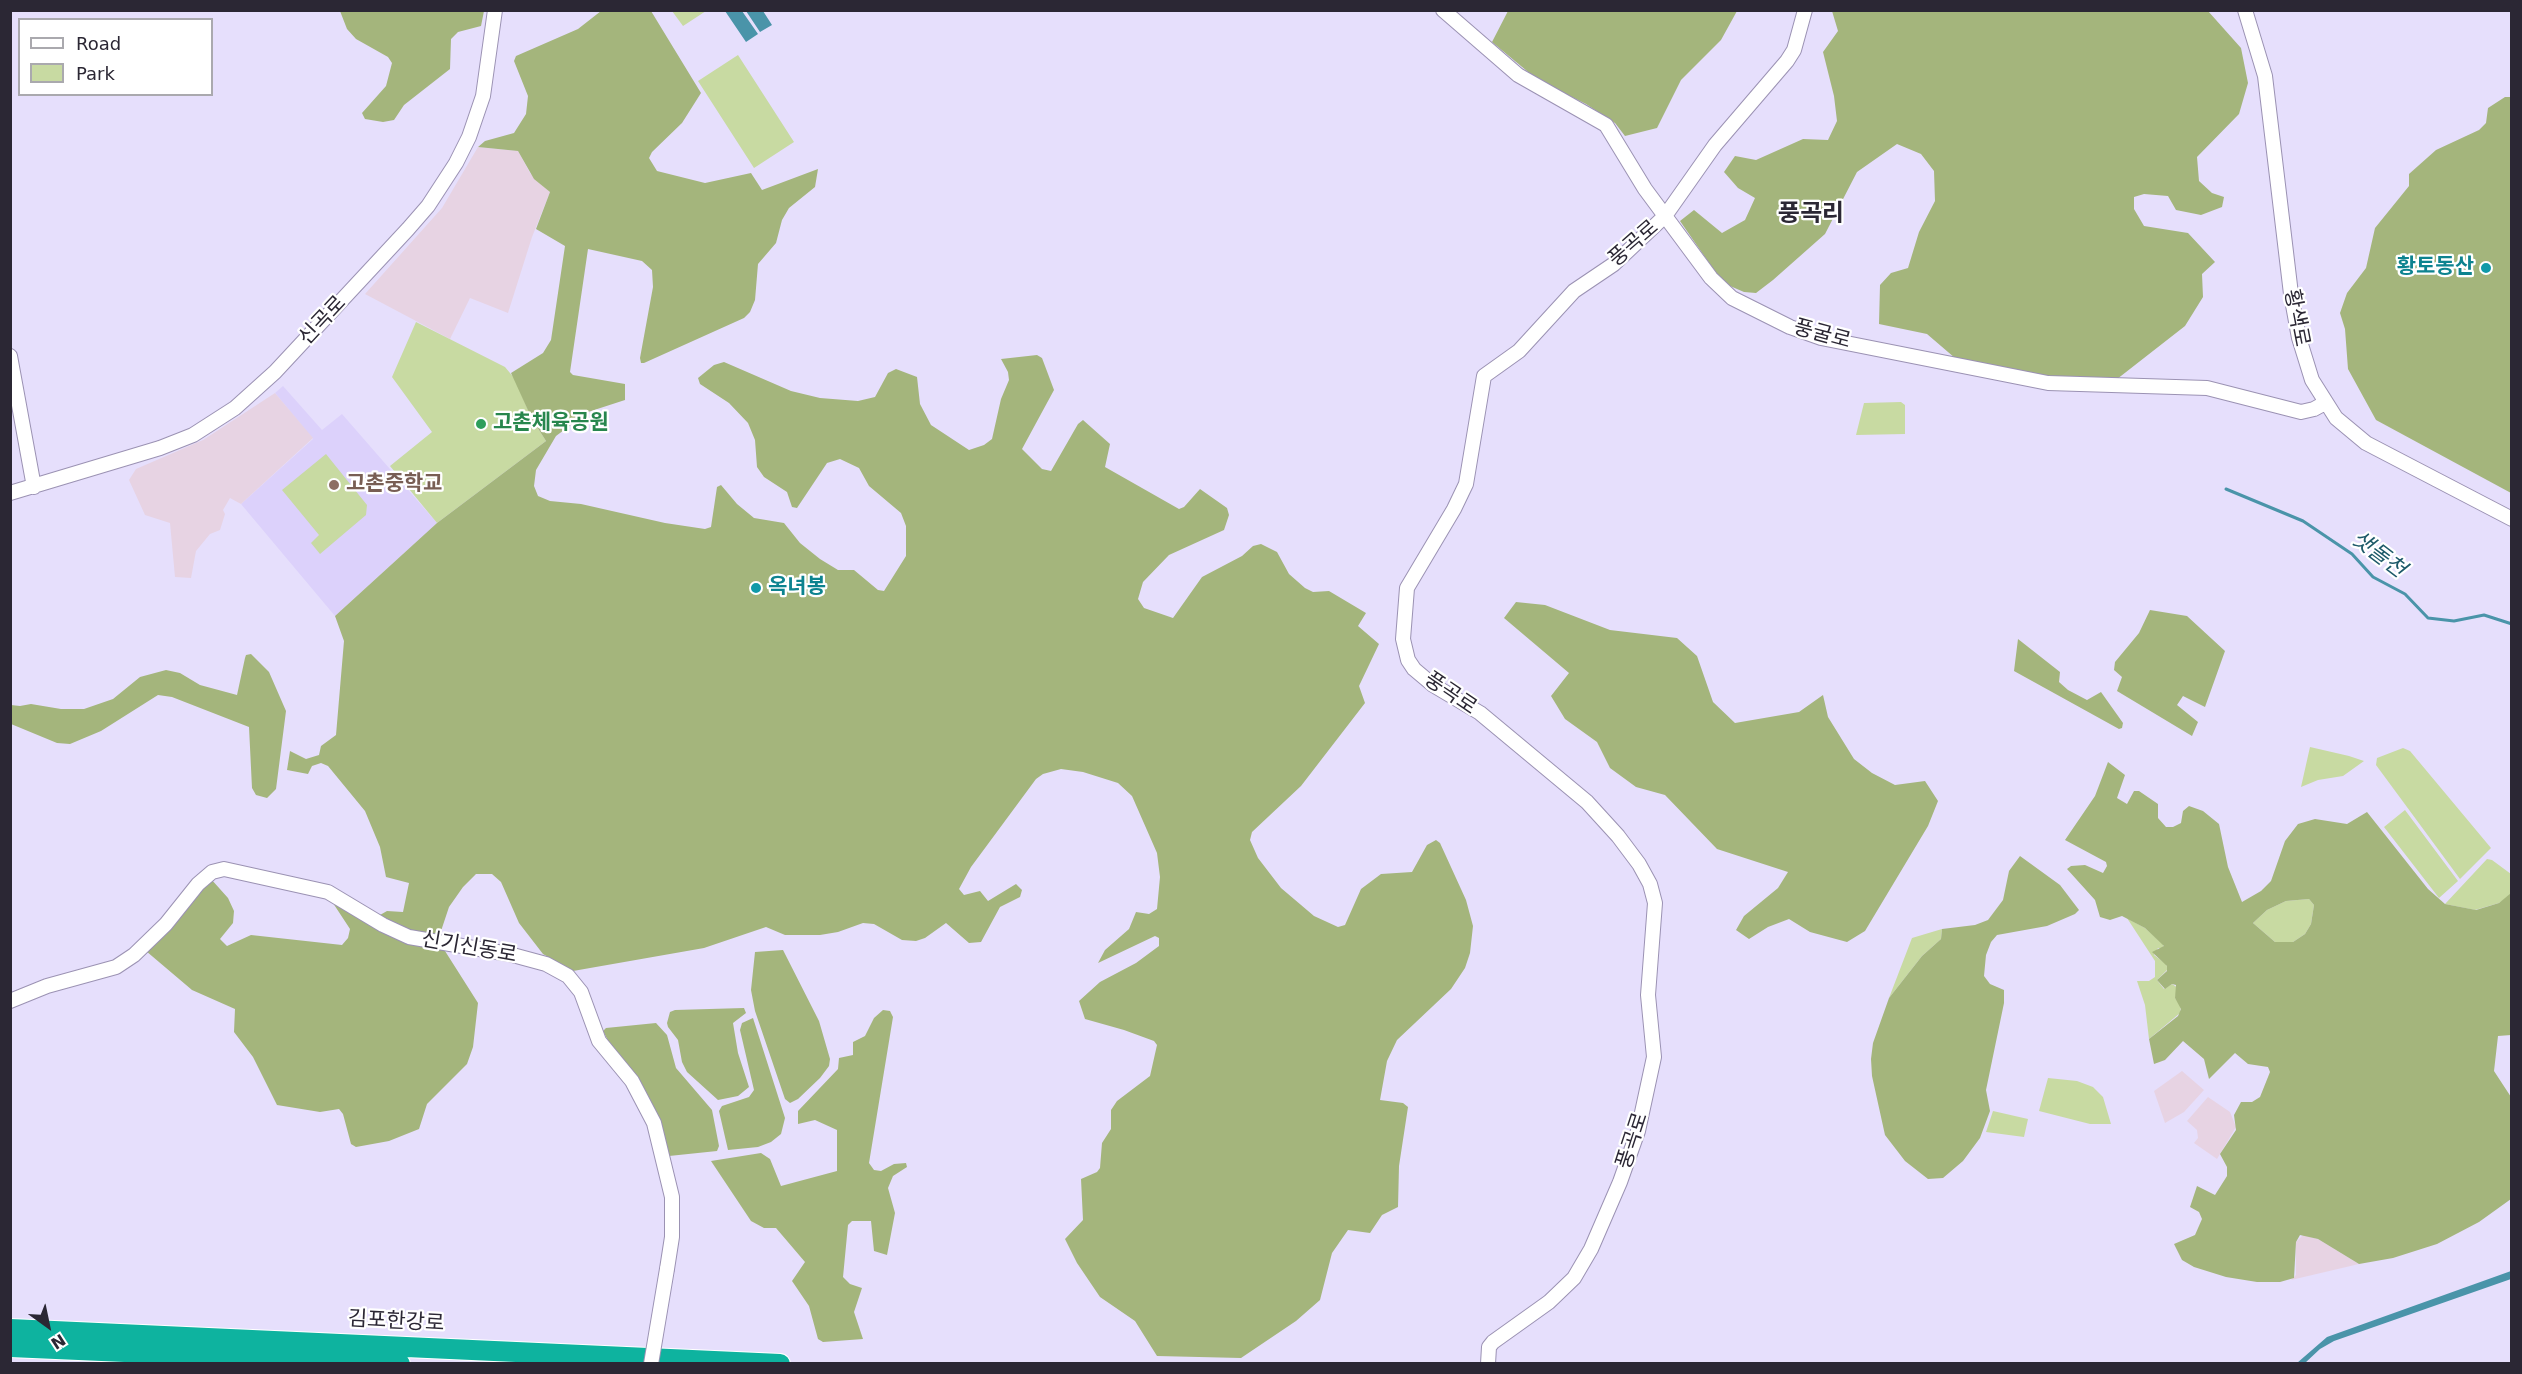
<!DOCTYPE html>
<html>
<head>
<meta charset="utf-8">
<style>
  body { margin:0 }
  #map { position:relative; width:2522px; height:1374px; overflow:hidden; background:#e6dffc; font-family:"DejaVu Sans",sans-serif }
  canvas { display:block }
  .frame { position:absolute; inset:0; border:12px solid #2b2734; pointer-events:none }
  .legend { position:absolute; left:18px; top:18px; width:195px; height:78px; box-sizing:border-box; background:#fff; border:2px solid #aaa9ae; margin:0; padding:8px 10px; list-style:none; font-size:18px; color:#2b2734 }
  .legend li { display:flex; align-items:center; gap:12px; height:30px }
  .legend b { width:30px; border:2px solid #aaa9ae }
  .north { position:absolute; left:18px; top:1296px; width:60px; height:60px; -webkit-text-stroke:4px #fff; paint-order:stroke; rotate:147deg; font-size:16px; font-weight:700; line-height:24px; text-align:center; color:#2b2734 }
  .north::after { content:''; display:block; margin:auto; width:21px; height:27px; background:#2b2734; clip-path:polygon(50% 0,100% 100%,50% 72%,0 100%) }
</style>
</head>
<body>
<div id="map">
<canvas width="2522" height="1374"></canvas>
<div class="frame"></div>
<ul class="legend">
<li><b style="height:8px;background:#fff"></b>Road</li>
<li><b style="height:16px;background:#c8daa2"></b>Park</li>
</ul>
<div class="north">N</div>
</div>
<script>
const ctx = document.querySelector('canvas').getContext('2d');
ctx.lineJoin = 'round';
function fill(path, color) { ctx.fillStyle = color; ctx.fill(path, 'evenodd'); }
const shape = rows => new Path2D(rows.map(r => 'M' + r).join(''));
function strokePath(path, color, width, dash) { ctx.strokeStyle = color; ctx.lineWidth = width; ctx.lineCap = dash ? 'butt' : 'round'; ctx.setLineDash(dash || []); ctx.stroke(path); }
function write(font, color, halo, rows, align = 'center') {
  ctx.font = font + ' "DejaVu Sans","Noto Sans KR",sans-serif'; ctx.lineWidth = 4.5; ctx.setLineDash([]); ctx.textBaseline = 'middle'; ctx.strokeStyle = halo; ctx.fillStyle = color; for (const [text, x, y, turn = 0] of rows) {
    ctx.save(); ctx.translate(x, y); ctx.rotate((+turn || 0) * Math.PI / 180); ctx.textAlign = isNaN(turn) ? turn : align; if (halo) ctx.strokeText(text, 0, 0); ctx.fillText(text, 0, 0); ctx.restore();
  }
}
fill(shape([
  [283,386,322,430,342,414,437,523,335,616,241,504,313,439,275,393]
]), '#dcd1fb');
fill(shape([
  [478,147,518,151,530,173,550,192,532,237,508,313,470,298,450,339,365,294,442,208],
  [275,393,313,438,241,504,230,498,223,510,225,514,220,530,210,534,196,551,191,578,175,577,170,523,145,515,129,480,136,469,203,440],
  [2182,1071,2204,1090,2184,1112,2165,1123,2154,1091],
  [2208,1097,2230,1112,2236,1127,2217,1159,2194,1143,2198,1138,2197,1130,2187,1121],
  [2303,1235,2318,1239,2359,1264,2291,1280,2296,1275,2296,1242]
]), '#e7d3e3');
fill(shape([
  [706,11,683,26,672,11,706,10],
  [738,55,794,142,754,168,698,81],
  [416,322,505,367,515,379,532,419,546,441,437,523,390,466,432,432,392,377],
  [1901,402,1905,405,1905,434,1856,435,1864,403],
  [326,454,367,505,366,515,320,554,311,543,319,535,282,490],
  [2310,747,2349,756,2364,761,2343,776,2318,780,2301,787],
  [2403,748,2410,751,2491,848,2460,879,2376,765,2377,758],
  [2405,810,2458,881,2439,898,2384,827],
  [2487,859,2492,860,2511,874,2511,893,2508,897,2499,903,2475,910,2445,904],
  [2309,899,2314,905,2311,924,2305,934,2293,942,2275,942,2253,923,2267,910,2286,901],
  [2127,918,2145,928,2163,944,2164,948,2158,948,2154,955,2166,964,2168,969,2157,980,2164,989,2172,984,2178,988,2175,998,2181,1006,2180,1013,2149,1039,2145,1005,2137,981,2149,981,2155,977,2155,961],
  [1942,929,1941,939,1922,956,1889,998,1912,938],
  [2048,1078,2077,1081,2093,1087,2103,1097,2111,1124,2090,1124,2039,1111],
  [1993,1111,2028,1119,2024,1137,1986,1132]
]), '#c8daa2');
fill(shape([
  [340,11,340,10,484,11,481,26,458,32,451,39,450,69,404,105,394,120,383,122,365,119,362,113,386,86,392,63,388,57,356,39,347,29],
  [601,11,651,11,701,93,682,123,652,152,649,158,657,171,705,183,751,173,762,190,818,169,815,187,789,208,782,220,776,243,758,264,755,300,750,312,744,318,644,363,641,363,640,358,653,287,652,270,642,261,588,249,570,372,573,375,625,384,625,400,588,412,556,436,536,470,534,486,538,496,550,501,581,504,665,523,705,529,711,527,717,487,721,485,737,504,754,518,784,523,800,543,820,559,838,570,854,570,878,590,884,591,906,556,906,526,901,513,869,486,859,468,840,459,827,463,797,508,792,507,787,492,764,477,757,467,755,440,748,423,729,403,700,384,698,378,714,365,724,362,791,391,820,398,858,401,875,397,888,373,896,369,917,377,920,404,931,425,969,450,984,445,992,439,1001,399,1009,380,1008,372,1001,359,1037,355,1042,358,1054,390,1022,449,1042,469,1051,471,1078,424,1083,420,1110,444,1105,467,1179,509,1184,507,1200,489,1227,508,1229,515,1224,530,1169,555,1143,582,1138,599,1144,608,1173,618,1202,577,1242,556,1253,546,1261,544,1277,552,1289,574,1305,588,1313,592,1329,591,1366,613,1358,626,1379,644,1359,686,1365,703,1301,786,1252,832,1250,840,1258,858,1281,888,1314,916,1338,927,1345,925,1361,889,1381,874,1412,872,1427,845,1436,840,1440,843,1466,900,1473,926,1470,953,1465,968,1451,989,1397,1040,1387,1061,1380,1100,1403,1103,1408,1107,1399,1166,1398,1207,1382,1215,1370,1233,1348,1230,1332,1253,1320,1300,1296,1321,1241,1358,1157,1356,1135,1321,1100,1297,1077,1263,1065,1239,1083,1220,1081,1179,1097,1172,1100,1168,1102,1143,1111,1129,1111,1110,1117,1101,1150,1076,1157,1045,1154,1041,1124,1030,1085,1019,1079,1001,1100,982,1136,963,1159,946,1159,938,1155,936,1098,963,1105,950,1129,929,1136,912,1149,914,1157,909,1160,877,1157,853,1132,796,1118,783,1083,772,1061,769,1043,774,1036,779,971,867,959,889,964,895,980,891,988,901,1016,884,1022,890,1020,897,1000,907,981,942,969,943,946,923,925,938,916,941,902,940,874,924,863,923,838,932,820,935,785,935,766,927,704,948,573,971,543,954,519,923,501,882,492,874,476,874,463,887,449,907,439,937,407,933,380,915,387,911,403,912,409,883,386,877,380,847,365,811,328,766,321,763,312,766,308,774,287,770,290,751,306,759,319,755,321,746,336,735,344,641,335,616,437,523,546,441,532,419,511,373,543,353,551,340,565,246,536,229,550,192,534,179,518,151,478,147,485,141,514,133,526,114,528,96,514,61,516,56,578,29],
  [1508,11,1737,11,1721,40,1681,80,1657,128,1625,136,1615,123,1586,104,1539,81,1492,42],
  [1832,11,2208,11,2241,48,2248,83,2239,114,2197,157,2199,181,2212,193,2224,197,2222,207,2201,215,2176,210,2168,196,2144,194,2134,197,2134,209,2144,226,2188,233,2215,262,2202,274,2203,297,2185,326,2112,383,2048,379,1962,364,1927,334,1879,324,1880,285,1891,273,1908,268,1919,232,1935,201,1934,171,1921,154,1897,144,1857,172,1825,234,1773,280,1756,293,1744,292,1723,283,1680,221,1694,210,1722,233,1745,220,1755,198,1738,188,1724,172,1735,156,1756,160,1803,139,1828,140,1837,121,1834,96,1823,52,1838,31],
  [2505,97,2512,97,2511,493,2376,420,2348,369,2345,329,2340,313,2347,293,2366,268,2375,228,2409,186,2409,174,2436,150,2479,130,2486,123,2488,108],
  [1516,602,1545,605,1610,630,1677,638,1697,656,1713,702,1735,723,1799,712,1823,695,1828,717,1854,759,1872,773,1895,785,1925,781,1938,801,1928,826,1865,931,1847,942,1810,932,1789,919,1768,927,1749,939,1736,930,1744,916,1778,888,1788,872,1717,849,1665,795,1636,787,1610,768,1597,742,1565,719,1551,696,1569,673,1504,618],
  [2150,610,2187,616,2225,651,2205,707,2183,696,2177,705,2198,722,2192,736,2117,691,2122,677,2114,670,2115,662,2139,633],
  [2018,639,2060,672,2059,682,2068,690,2087,700,2101,692,2123,723,2122,728,2119,729,2014,671],
  [251,654,269,672,286,711,276,789,267,798,256,795,252,788,249,727,172,697,158,695,101,731,70,744,57,743,11,724,11,705,20,706,31,704,61,709,84,709,113,699,140,677,166,670,180,673,200,685,237,695,245,658,246,655],
  [2108,762,2125,775,2117,798,2127,804,2134,791,2139,791,2158,804,2158,818,2166,827,2173,827,2181,823,2183,811,2189,806,2203,811,2219,824,2228,867,2242,902,2261,891,2271,881,2285,841,2298,824,2315,819,2347,824,2367,812,2428,889,2445,904,2476,910,2499,903,2511,893,2511,1035,2498,1036,2494,1071,2511,1097,2511,1199,2479,1222,2437,1244,2393,1258,2359,1264,2318,1239,2300,1235,2296,1242,2294,1278,2280,1282,2257,1282,2226,1277,2194,1267,2182,1260,2174,1244,2195,1235,2202,1219,2199,1212,2190,1207,2197,1186,2215,1195,2227,1176,2227,1167,2220,1154,2236,1130,2234,1115,2241,1102,2252,1102,2260,1097,2270,1072,2268,1067,2248,1064,2235,1053,2209,1079,2204,1059,2183,1041,2165,1060,2154,1064,2149,1039,2178,1016,2181,1009,2175,998,2176,985,2172,984,2165,989,2157,980,2167,971,2167,966,2152,952,2164,946,2145,928,2122,916,2110,920,2100,917,2095,900,2067,869,2071,866,2085,865,2103,873,2107,866,2106,862,2065,840,2095,796],
  [2309,899,2314,905,2311,924,2305,934,2293,942,2275,942,2253,923,2267,910,2286,901],
  [2020,856,2060,885,2079,910,2075,914,2047,926,1997,935,1991,942,1986,955,1984,976,1990,984,2004,990,2004,1003,1986,1090,1990,1111,1980,1138,1963,1161,1943,1178,1928,1179,1905,1161,1885,1135,1872,1076,1871,1059,1873,1043,1889,998,1922,956,1941,939,1942,929,1975,925,1988,920,2003,900,2009,871],
  [211,879,228,898,234,911,233,923,220,939,227,946,251,935,342,945,348,938,350,929,331,900,445,951,478,1003,473,1047,467,1064,427,1104,419,1129,389,1141,356,1147,351,1144,343,1114,339,1109,320,1112,277,1105,253,1057,234,1032,235,1009,192,990,146,951],
  [783,950,819,1021,830,1059,829,1066,820,1078,798,1099,790,1103,785,1099,755,1011,751,990,755,952],
  [744,1008,746,1013,733,1023,738,1053,749,1087,738,1096,718,1100,687,1072,682,1062,678,1040,668,1027,667,1023,670,1012,675,1010],
  [883,1010,890,1011,893,1017,869,1163,874,1170,881,1171,894,1164,906,1163,907,1167,893,1176,888,1188,895,1213,887,1255,874,1251,871,1221,852,1221,848,1225,843,1277,850,1284,862,1288,854,1312,863,1339,823,1342,818,1339,809,1306,792,1281,805,1262,776,1228,764,1228,751,1221,711,1161,761,1153,770,1159,781,1186,837,1171,837,1130,815,1120,798,1124,798,1111,838,1069,839,1058,853,1055,853,1042,865,1036,874,1018],
  [753,1018,785,1118,781,1134,771,1142,758,1147,728,1150,719,1111,722,1106,749,1097,754,1090,740,1030,742,1023],
  [656,1023,667,1035,676,1068,712,1110,719,1146,717,1151,669,1156,603,1031,606,1028]
]), '#a4b57c');
fill(shape([
  [725,11,742,11,758,34,746,42],
  [746,11,763,11,772,25,760,32],
  [2511,1271,2511,1279,2334,1341,2320,1349,2305,1363,2297,1363,2327,1337]
]), '#4a94a9');
strokePath(shape([
  [2226,489,2303,521,2352,554,2373,577,2405,594,2428,618,2454,621,2484,615,2512,624]
]), '#4a94a9', 3);
const minor = shape([
  [1443,10,1518,75,1606,125,1645,189,1711,278,1732,298,1790,327,1821,338,2048,383,2207,388,2301,412,2314,409,2325,403],
  [2245,10,2265,76,2291,294,2299,338,2312,380,2336,418,2366,443,2512,519],
  [10,356,34,487],
  [10,493,160,448,193,435,235,408,275,372,408,229,428,206,456,163,469,137,483,96,495,10],
  [10,1001,47,986,116,967,134,955,166,924,198,884,212,872,224,869,328,892,383,925,409,937,509,954,546,964,568,976,581,992,599,1041,632,1081,654,1123,672,1197,672,1237,667,1269],
  [1488,1364,1489,1347,1493,1342,1549,1302,1574,1278,1591,1249,1620,1182,1638,1131,1654,1057,1648,995,1655,903,1650,884,1639,864,1618,836,1587,802,1480,713,1433,685,1414,669,1408,660,1403,639,1407,588,1454,509,1466,484,1484,376,1519,351,1574,291,1614,264,1665,216,1715,145,1787,61,1794,50,1805,10]
]);
const highway = shape([
  [10,1329,780,1364],
  [10,1347,400,1364]
]);
strokePath(minor, '#9b92b3', 16);
strokePath(highway, '#fff', 22);
strokePath(minor, '#fff', 14);
strokePath(highway, '#0eb39f', 20);
const minorBridge = shape([
  [651,1364,667,1269]
]);
strokePath(minorBridge, '#9b92b3', 16, []);
strokePath(minorBridge, '#fff', 14);
for (const [x, y, r, color] of [
  [2486,268,6,"#0f9aa8"],
  [481,424,6,"#2e9e5b"],
  [334,485,6,"#8d6e63"],
  [756,588,6,"#0f9aa8"]
]) { const dot = new Path2D(); dot.arc(x, y, r, 0, 2 * Math.PI); ctx.fillStyle = color; ctx.fill(dot); strokePath(dot, '#fff', 2); }
write('21px', '#2b2734', '#fff', [
  ["풍곡로",1634,244,-41],
  ["황색로",2296,318,79],
  ["신곡로",323,321,-47],
  ["풍굴로",1822,335,15],
  ["풍곡로",1450,694,34],
  ["신기신동로",469,948,10],
  ["풍곡로",1633,1141,-72],
  ["김포한강로",396,1322,3]
]);
write('bold 21px', '#0d838f', '#fff', [
  ["황토동산",2474,268],
  ["옥녀봉",768,588,"left"]
], 'right');
write('bold 21px', '#27864d', '#fff', [
  ["고촌체육공원",493,424]
], 'left');
write('bold 21px', '#785e54', '#fff', [
  ["고촌중학교",346,485]
], 'left');
write('italic 22px', '#1d5969', '#fff', [
  ["샛돌천",2378,555,37]
]);
write('bold 24px', '#2b2734', '#fff', [
  ["풍곡리",1811,215]
]);
</script>
</body>
</html>
